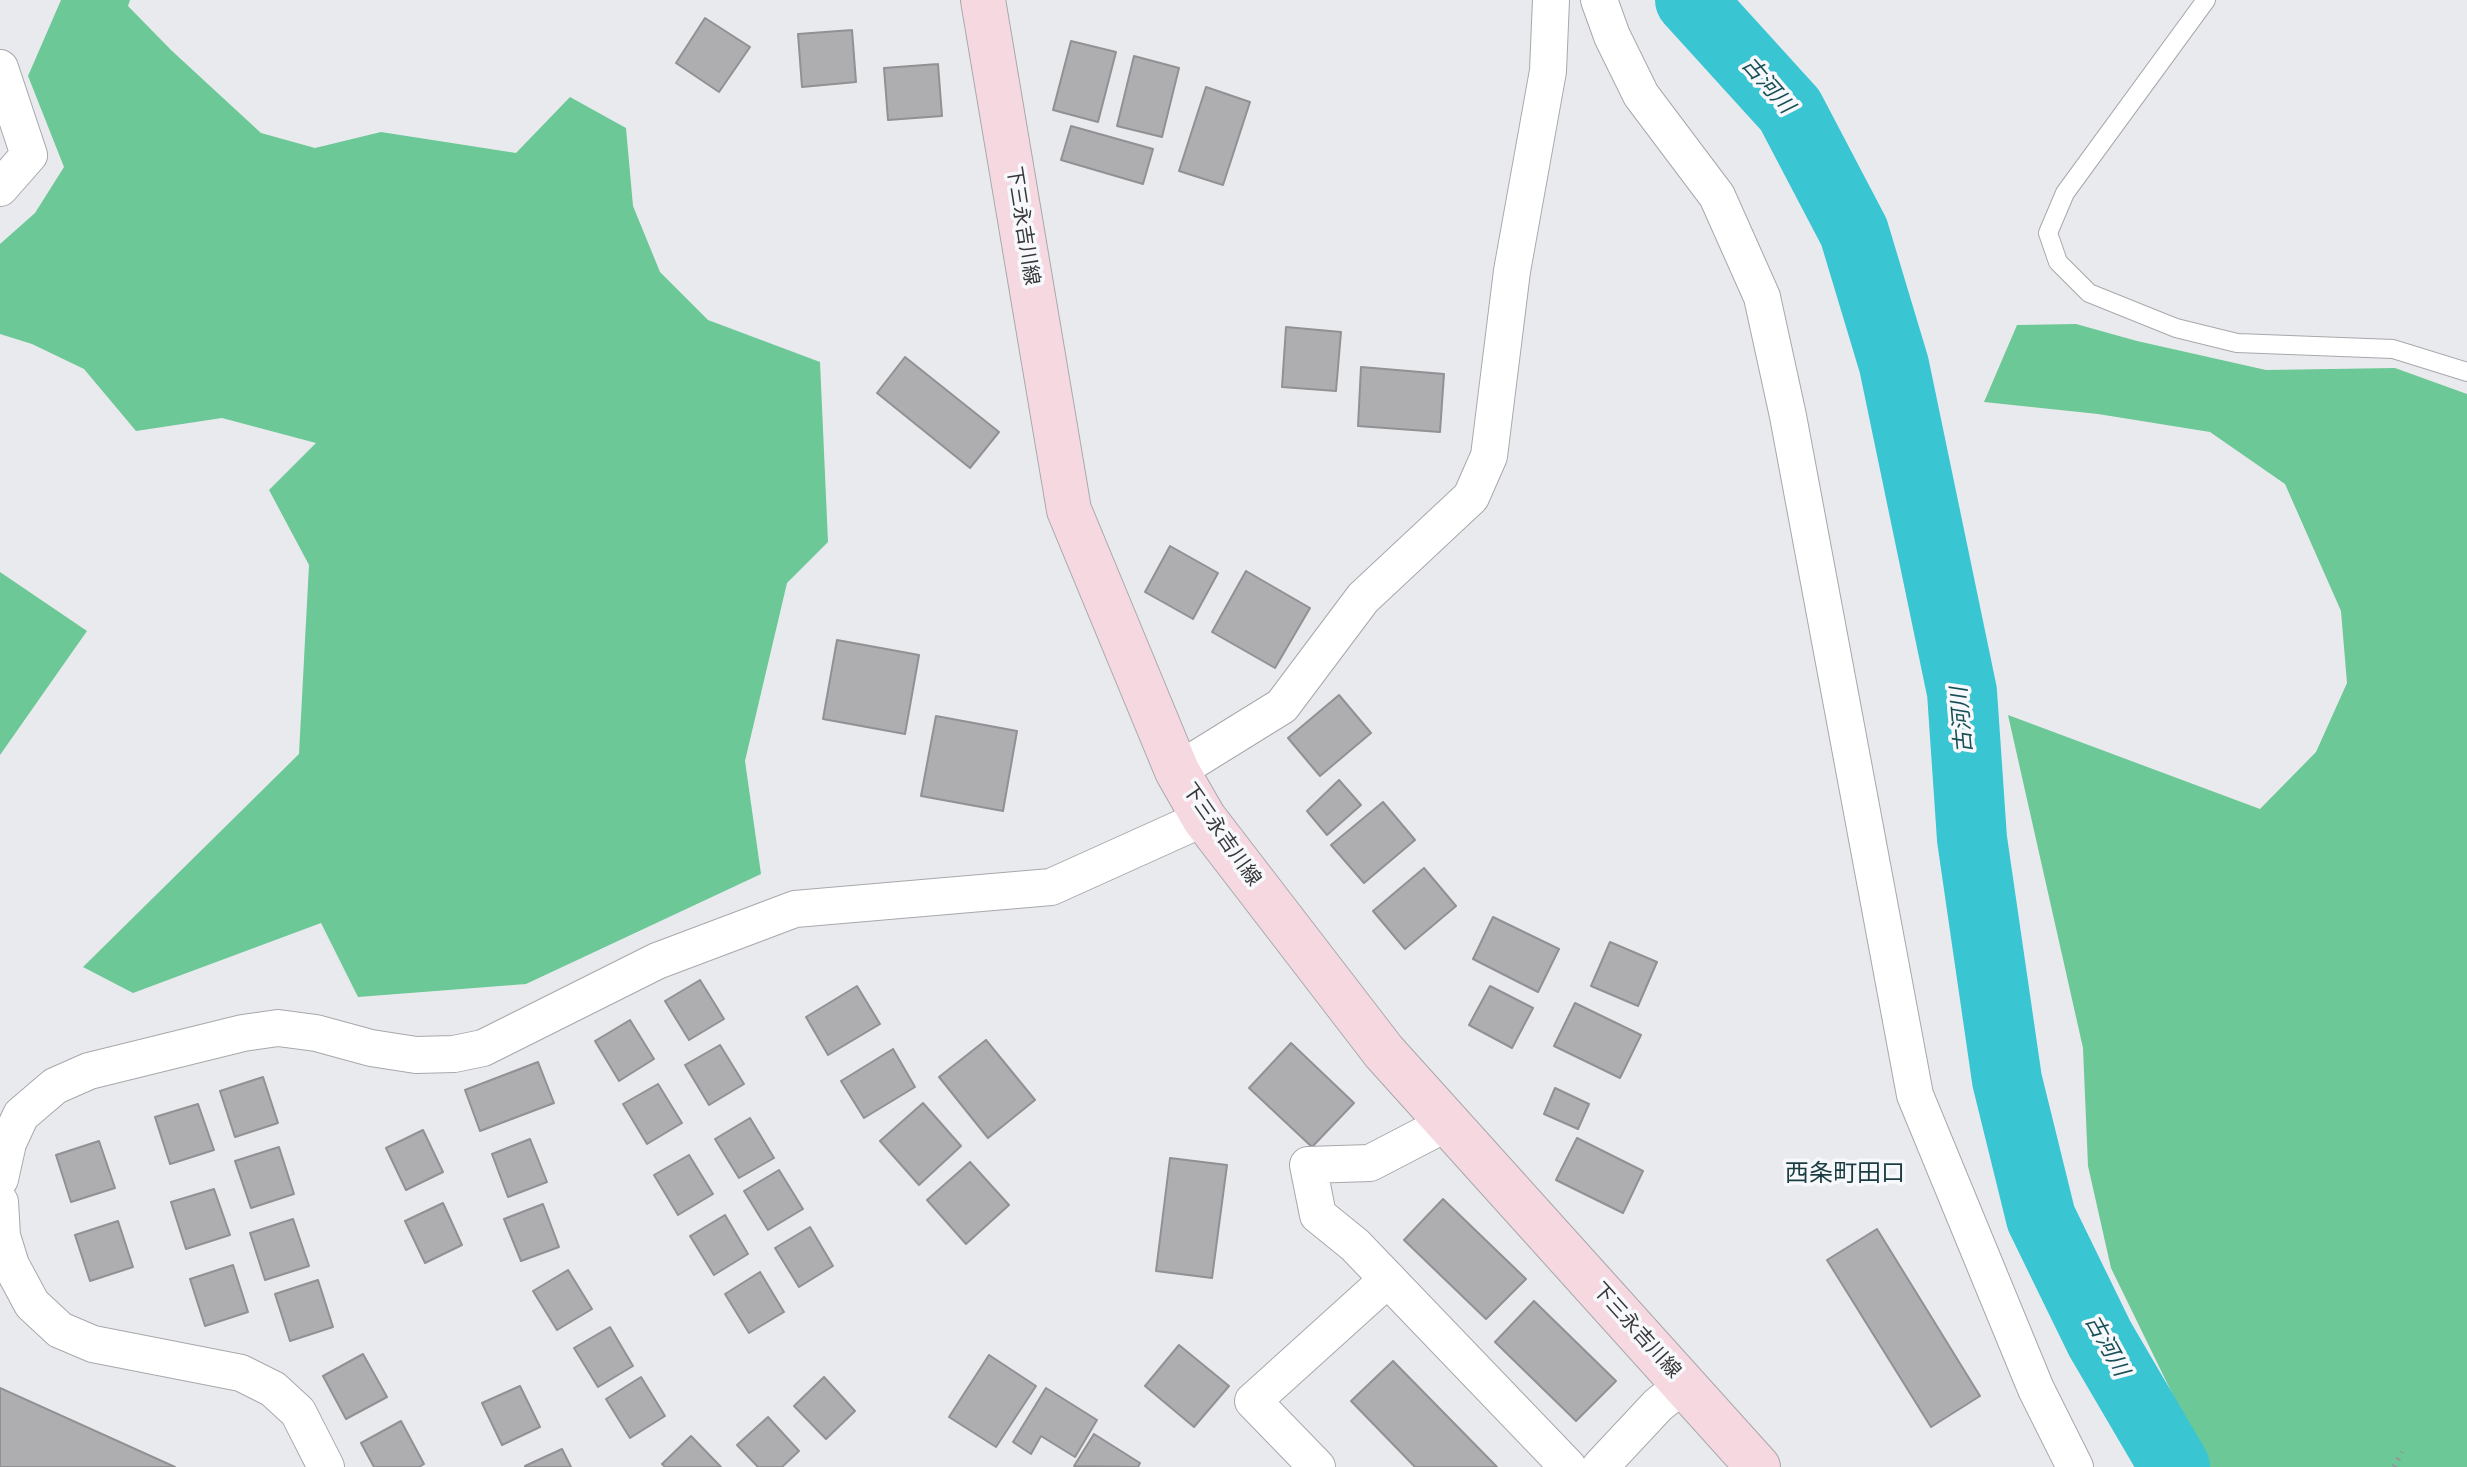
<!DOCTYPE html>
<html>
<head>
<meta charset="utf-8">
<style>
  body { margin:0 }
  canvas { display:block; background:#e9eaee }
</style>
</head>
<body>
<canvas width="2467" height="1467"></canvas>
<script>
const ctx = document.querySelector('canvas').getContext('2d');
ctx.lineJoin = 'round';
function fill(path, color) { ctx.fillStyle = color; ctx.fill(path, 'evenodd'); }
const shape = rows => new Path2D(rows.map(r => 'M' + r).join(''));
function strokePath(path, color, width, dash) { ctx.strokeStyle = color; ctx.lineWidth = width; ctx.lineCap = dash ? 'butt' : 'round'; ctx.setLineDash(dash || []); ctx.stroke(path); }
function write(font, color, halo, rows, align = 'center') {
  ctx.font = font + ' "DejaVu Sans","Noto Sans JP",sans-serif'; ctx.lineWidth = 7; ctx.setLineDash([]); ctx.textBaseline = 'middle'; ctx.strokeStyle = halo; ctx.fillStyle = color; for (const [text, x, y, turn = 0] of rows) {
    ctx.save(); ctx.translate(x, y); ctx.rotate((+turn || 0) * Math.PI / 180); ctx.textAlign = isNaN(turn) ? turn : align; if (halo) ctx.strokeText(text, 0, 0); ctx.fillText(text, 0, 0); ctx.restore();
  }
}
fill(shape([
  [61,0,130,0,128,6,171,50,261,133,315,148,381,132,516,153,570,97,626,128,633,206,660,272,708,320,820,362,828,542,787,583,745,761,761,874,526,984,358,997,321,923,133,993,83,967,299,754,309,565,269,490,316,443,222,418,136,431,84,369,32,344,0,334,0,244,35,213,64,167,28,76],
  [2076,324,2137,341,2266,370,2395,368,2467,394,2467,1467,2208,1467,2111,1268,2088,1166,2083,1048,2008,715,2260,809,2316,752,2347,683,2341,611,2285,484,2210,432,2098,414,1984,402,2017,325],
  [0,572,87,631,0,755]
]), '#6cc896');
strokePath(shape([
  [1690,0,1790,110,1854,232,1894,365,1962,692,1972,839,2007,1080,2041,1218,2100,1339,2175,1467]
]), '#3ac5d3', 70);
const building = shape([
  [705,18,750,47,719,92,676,63,705,18],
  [852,30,856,82,802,87,798,34,852,30],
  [1071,41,1116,52,1098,122,1053,110,1071,41],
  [1134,56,1179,68,1162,137,1117,126,1134,56],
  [938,64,942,116,888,120,884,68,938,64],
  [1206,87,1250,102,1223,185,1179,171,1206,87],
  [1071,126,1153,149,1143,184,1061,160,1071,126],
  [1286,327,1341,332,1336,391,1282,387,1286,327],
  [905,357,999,432,970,468,877,393,905,357],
  [1361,367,1444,374,1440,432,1358,426,1361,367],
  [1170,546,1218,573,1193,619,1145,592,1170,546],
  [1246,571,1310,608,1275,668,1212,632,1246,571],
  [837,640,919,655,905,734,823,719,837,640],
  [1339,695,1371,733,1320,776,1288,738,1339,695],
  [936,716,1017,731,1003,811,921,796,936,716],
  [1339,780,1361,805,1327,835,1307,811,1339,780],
  [1383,802,1415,840,1364,883,1331,845,1383,802],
  [1424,868,1456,906,1405,949,1373,911,1424,868],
  [1493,917,1559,949,1538,992,1473,959,1493,917],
  [1610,942,1657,962,1638,1006,1591,986,1610,942],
  [700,980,724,1019,689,1040,665,1001,700,980],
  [857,986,880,1024,828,1055,806,1017,857,986],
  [1490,986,1533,1008,1512,1048,1469,1025,1490,986],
  [1575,1003,1641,1035,1620,1078,1554,1046,1575,1003],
  [630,1020,654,1059,619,1081,595,1041,630,1020],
  [986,1040,1035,1100,988,1138,939,1077,986,1040],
  [1291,1043,1354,1103,1312,1147,1249,1088,1291,1043],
  [720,1045,744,1084,709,1105,685,1065,720,1045],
  [893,1049,915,1087,864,1118,841,1081,893,1049],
  [538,1062,554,1103,480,1131,465,1090,538,1062],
  [263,1077,278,1123,235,1137,220,1091,263,1077],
  [658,1084,682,1123,647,1144,623,1104,658,1084],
  [1555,1088,1589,1104,1578,1129,1544,1114,1555,1088],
  [923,1103,961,1146,919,1185,880,1141,923,1103],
  [198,1104,214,1150,170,1164,155,1117,198,1104],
  [750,1118,774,1158,739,1178,715,1139,750,1118],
  [423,1130,443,1172,406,1190,386,1148,423,1130],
  [1577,1138,1643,1171,1623,1213,1556,1180,1577,1138],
  [530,1139,547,1182,508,1197,492,1154,530,1139],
  [99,1141,115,1188,71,1202,56,1155,99,1141],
  [279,1147,294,1194,251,1208,235,1161,279,1147],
  [689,1155,713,1194,678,1215,654,1175,689,1155],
  [1170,1158,1227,1165,1212,1278,1156,1271,1170,1158],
  [970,1162,1009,1205,966,1244,927,1200,970,1162],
  [779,1170,803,1209,768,1230,744,1191,779,1170],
  [214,1189,230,1235,186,1249,171,1202,214,1189],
  [1443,1199,1526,1279,1486,1319,1404,1240,1443,1199],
  [443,1203,462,1245,425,1263,405,1221,443,1203],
  [543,1204,559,1247,521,1261,504,1219,543,1204],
  [725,1215,748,1254,714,1275,690,1236,725,1215],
  [293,1219,309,1266,265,1280,250,1233,293,1219],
  [118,1221,133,1267,90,1281,75,1235,118,1221],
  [810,1227,833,1266,799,1287,775,1248,810,1227],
  [1877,1229,1980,1396,1931,1427,1827,1260,1877,1229],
  [233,1265,248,1312,205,1326,190,1279,233,1265],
  [568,1270,592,1309,557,1330,533,1291,568,1270],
  [760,1272,784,1312,749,1333,725,1294,760,1272],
  [318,1280,333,1327,290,1341,275,1294,318,1280],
  [1534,1301,1616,1381,1576,1421,1495,1342,1534,1301],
  [610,1327,633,1366,598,1387,574,1348,610,1327],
  [1179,1345,1229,1386,1194,1427,1145,1386,1179,1345],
  [363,1354,387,1397,346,1419,323,1376,363,1354],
  [989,1355,1036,1386,996,1447,949,1417,989,1355],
  [1393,1361,1497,1467,1415,1467,1351,1401,1393,1361],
  [641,1377,665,1416,630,1438,606,1399,641,1377],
  [824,1377,855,1411,826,1439,794,1406,824,1377],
  [520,1386,540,1427,502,1445,482,1403,520,1386],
  [0,1388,175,1467,0,1467,0,1388],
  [1046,1388,1097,1420,1075,1457,1041,1436,1031,1454,1013,1442,1046,1388],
  [768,1417,799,1451,782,1467,758,1467,737,1445,768,1417],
  [401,1421,424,1464,419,1467,374,1467,361,1443,401,1421],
  [1094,1434,1140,1463,1138,1467,1074,1466,1094,1434],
  [691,1436,721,1467,665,1467,662,1464,691,1436],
  [562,1449,571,1467,525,1467,525,1466,562,1449]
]);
fill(building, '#aeaeb1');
strokePath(building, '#919093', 2);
const service = shape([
  [2206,0,2065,193,2048,233,2058,262,2089,293,2176,328,2237,343,2393,349,2467,372]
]);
const minor = shape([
  [1599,0,1612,36,1641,95,1717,196,1762,297,1788,416,1915,1095,2036,1389,2075,1467],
  [0,68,29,155,0,188],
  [1177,771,1282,706,1363,598,1471,497,1489,456,1512,271,1548,71,1551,0],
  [1447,1123,1370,1163,1308,1165,1318,1215,1355,1245,1568,1467],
  [0,1179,8,1143,21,1115,55,1086,89,1071,243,1033,278,1028,316,1033,371,1048,416,1055,454,1054,483,1048,657,961,795,909,1051,887,1204,818],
  [0,1202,2,1236,11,1265,32,1304,60,1330,93,1344,241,1373,273,1389,298,1412,326,1467],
  [1317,1467,1253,1401,1388,1279],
  [1600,1467,1658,1405,1684,1384]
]);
const secondary = shape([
  [983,0,1069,510,1177,771,1204,818,1384,1052,1758,1467]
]);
strokePath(service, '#a8a8ac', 20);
strokePath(minor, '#a8a8ac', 38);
strokePath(secondary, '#a8a8ac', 46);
strokePath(shape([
  [2394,1467,2402,1452]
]), '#959699', 5, [2, 6]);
strokePath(service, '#fff', 18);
strokePath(minor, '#fff', 36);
strokePath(secondary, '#f5d8e0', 44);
write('20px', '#38383a', '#f7f8fb', [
  ["下三永吉川線",1022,226,81],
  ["下三永吉川線",1221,835,55],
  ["下三永吉川線",1636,1331,48]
]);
write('italic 22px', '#165056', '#f7f8fb', [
  ["古河川",1767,86,49],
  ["古河川",1963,720,-95],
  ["古河川",2106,1346,61]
]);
write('24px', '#1b3d41', '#f7f8fb', [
  ["西条町田口",1845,1175]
]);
</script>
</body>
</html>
